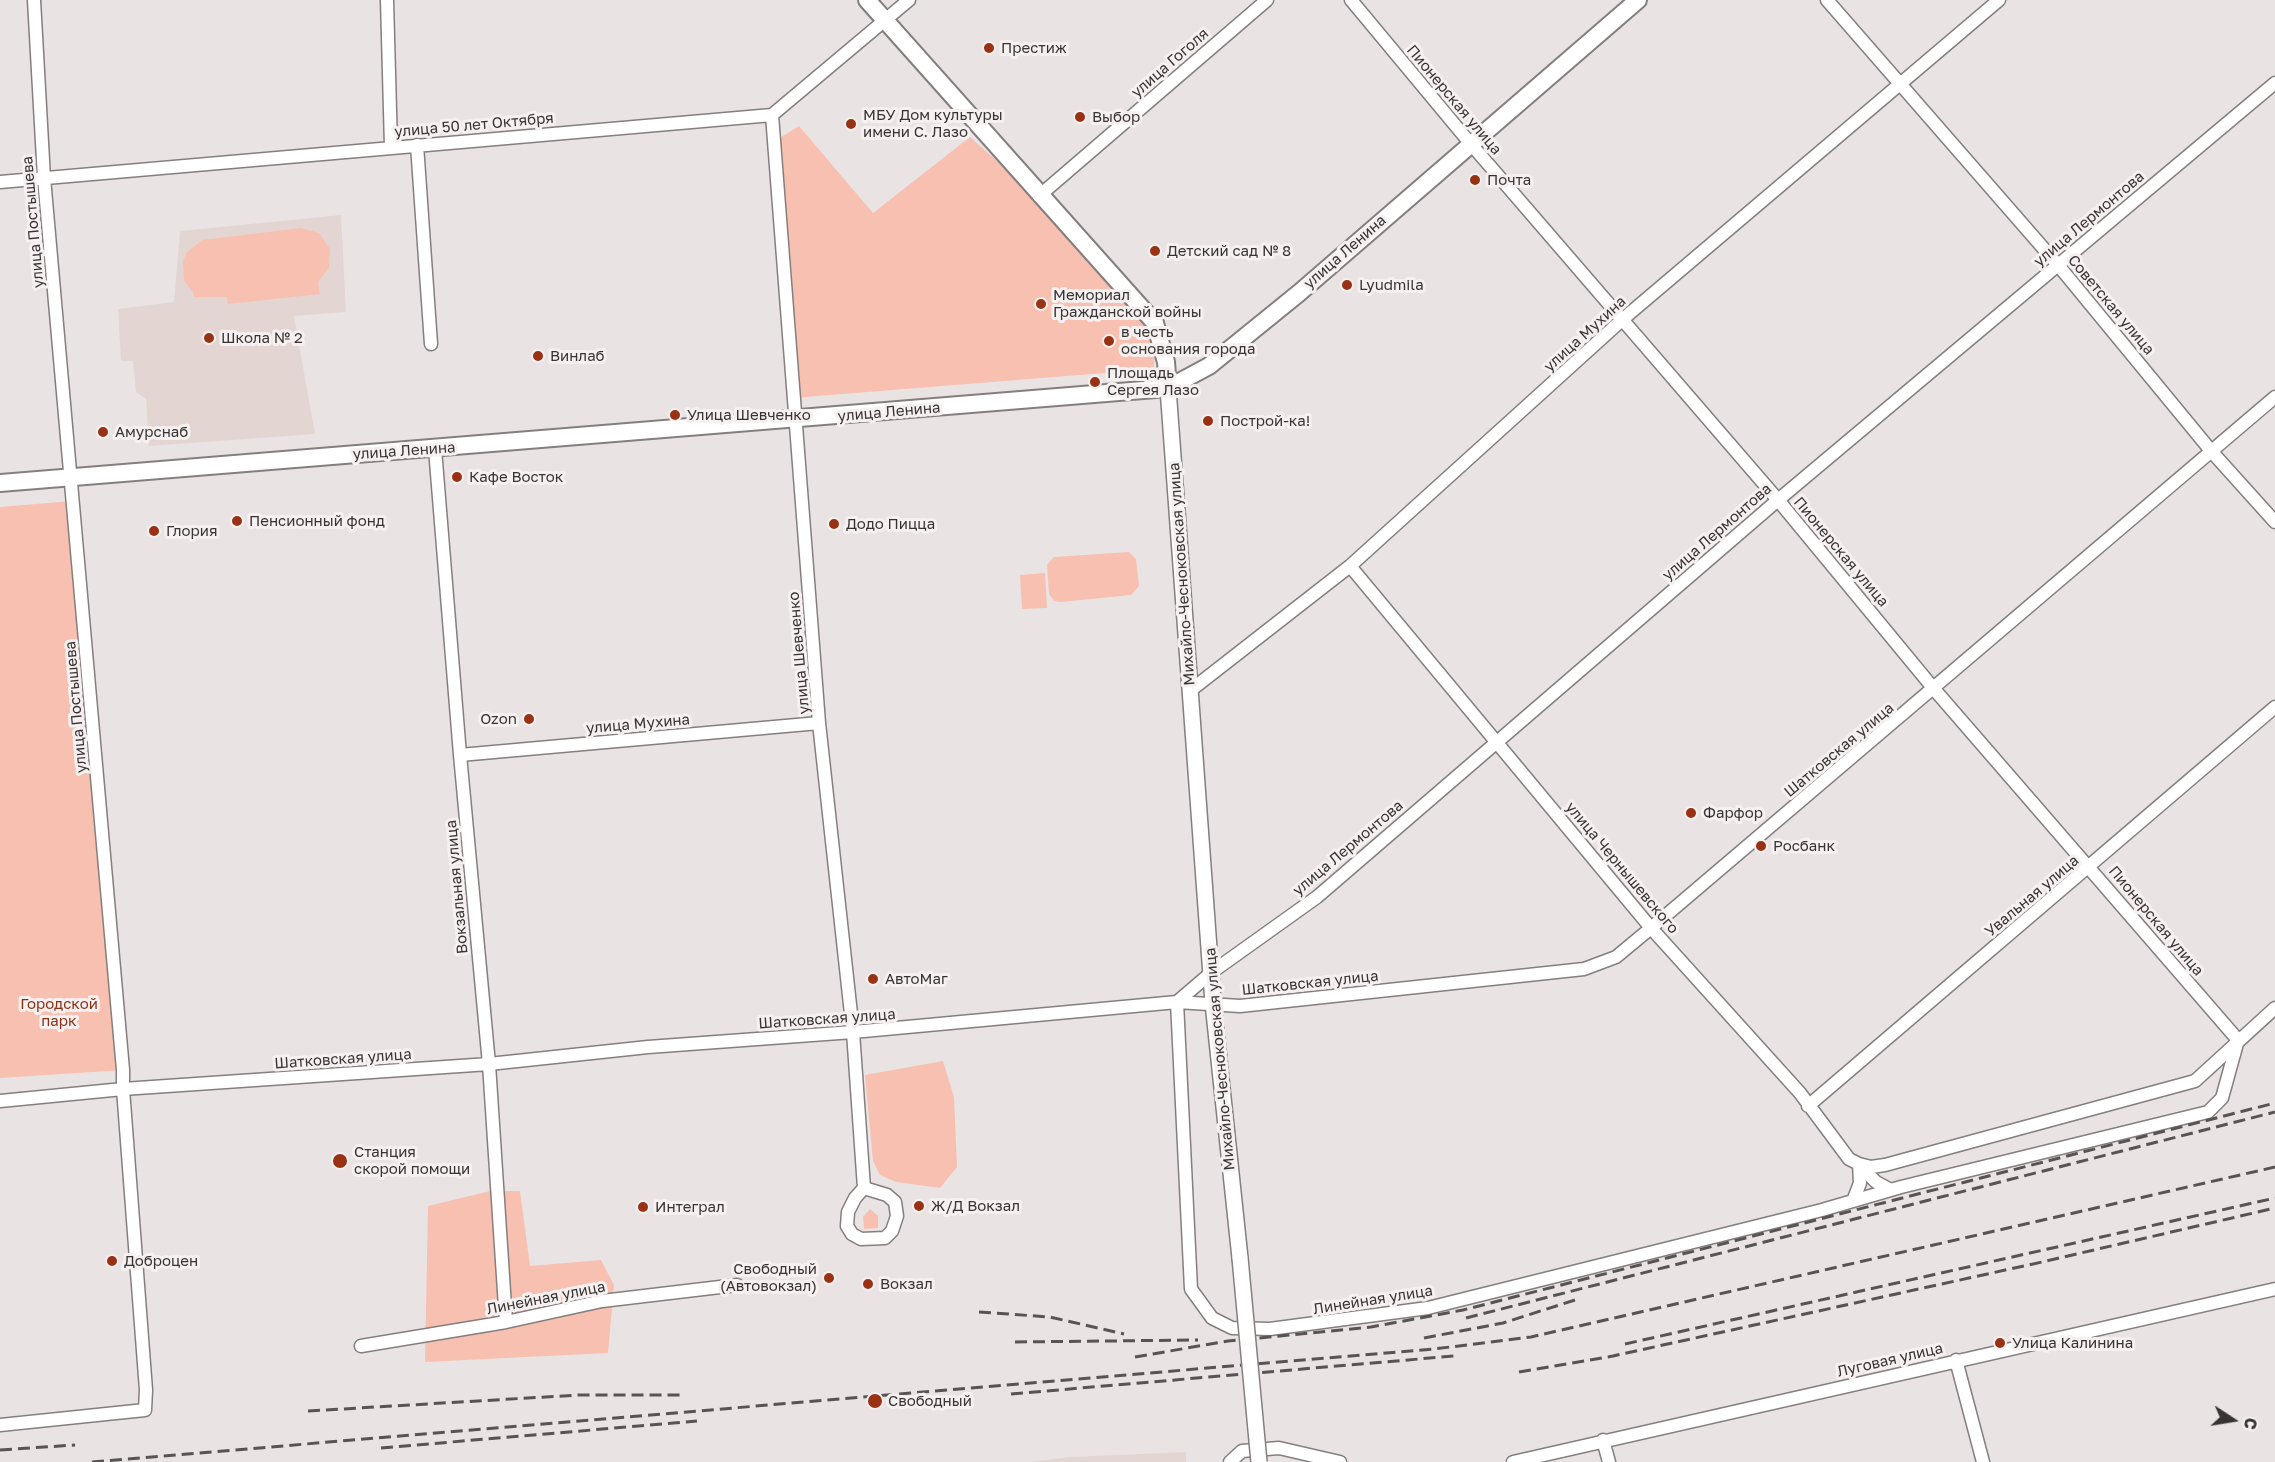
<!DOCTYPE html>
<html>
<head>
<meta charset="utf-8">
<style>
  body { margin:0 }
  #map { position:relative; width:2275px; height:1462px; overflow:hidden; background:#e9e4e3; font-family:"Golos Text",sans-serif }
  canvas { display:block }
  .north { position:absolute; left:2203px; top:1390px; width:60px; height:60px; -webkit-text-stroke:4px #f6f1f0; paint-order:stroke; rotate:102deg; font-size:16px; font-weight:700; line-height:24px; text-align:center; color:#373534 }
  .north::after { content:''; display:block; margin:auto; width:21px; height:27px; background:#373534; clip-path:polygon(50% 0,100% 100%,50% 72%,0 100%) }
</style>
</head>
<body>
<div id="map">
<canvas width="2275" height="1462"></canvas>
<div class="north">С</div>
</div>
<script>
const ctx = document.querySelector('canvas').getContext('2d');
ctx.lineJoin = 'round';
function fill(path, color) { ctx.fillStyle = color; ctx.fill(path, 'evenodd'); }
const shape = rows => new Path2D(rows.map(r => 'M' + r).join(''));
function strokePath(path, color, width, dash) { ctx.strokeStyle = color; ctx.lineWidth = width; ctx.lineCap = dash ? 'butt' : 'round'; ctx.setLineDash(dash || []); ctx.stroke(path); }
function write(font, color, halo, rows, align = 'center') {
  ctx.font = font + ' "Golos Text",sans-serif'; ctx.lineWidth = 6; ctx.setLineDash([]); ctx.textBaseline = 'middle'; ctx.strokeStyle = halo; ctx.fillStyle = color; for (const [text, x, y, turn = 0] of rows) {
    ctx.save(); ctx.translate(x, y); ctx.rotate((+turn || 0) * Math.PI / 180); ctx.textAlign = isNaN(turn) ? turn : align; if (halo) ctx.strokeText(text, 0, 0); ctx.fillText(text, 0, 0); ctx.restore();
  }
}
fill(shape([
  [341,215,346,312,294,316,315,434,149,446,146,399,136,392,133,361,121,361,118,309,174,302,180,231],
  [1186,1452,1186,1462,1030,1462,1070,1457]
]), '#e3d6d2');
fill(shape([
  [799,126,873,213,970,137,1051,209,1155,323,1154,369,793,398,778,139],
  [301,228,319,233,330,249,329,268,318,282,320,294,228,304,227,297,194,297,193,292,184,281,183,261,187,252,202,240],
  [72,501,123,1070,0,1078,0,507],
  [1129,552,1136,559,1139,586,1131,595,1061,602,1054,601,1049,594,1047,565,1054,557],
  [1045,573,1047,608,1022,609,1020,575],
  [943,1061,954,1097,957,1167,940,1188,896,1182,880,1175,873,1161,865,1075],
  [490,1191,520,1191,530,1266,601,1260,614,1285,608,1353,425,1362,428,1206],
  [870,1209,878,1216,878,1228,864,1229,863,1217]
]), '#f8c0b1');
const minor = shape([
  [387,0,391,147],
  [1351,0,1470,143,1778,500,1934,689,2238,1040],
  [1827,0,2058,265,2212,452,2275,522],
  [772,115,819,723,853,1032,864,1188,855,1198,848,1212,847,1226,852,1234,861,1239,885,1238,892,1231,897,1216,895,1202,887,1195,864,1188],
  [417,145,431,344],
  [0,182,772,115,909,0],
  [1039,196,1267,0],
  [435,449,460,755,489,1064,506,1322],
  [1350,566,1651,928,1800,1093,1849,1159,1859,1164,1871,1167,1885,1165,2195,1081,2275,1008],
  [1191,690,1350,566,1623,319,1999,0],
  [460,755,819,723],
  [2238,1040,2222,1098,2208,1112,1901,1187,1822,1210,1428,1308,1270,1329,1232,1328,1212,1318,1191,1289,1177,1002,1212,972,1317,897,1778,500,2275,83],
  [0,1101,123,1089,489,1064,648,1047,853,1032,1177,1002,1240,1006,1584,969,1616,957,1651,928,2275,397],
  [1808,1106,2275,707],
  [1859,1165,1876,1182,1891,1190],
  [1853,1201,1860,1183,1859,1164],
  [361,1346,506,1322,602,1301,737,1285],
  [1956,1360,1983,1462],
  [0,1425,145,1410,146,1390,123,1089,123,1070,44,178,34,0],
  [1603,1440,1609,1462],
  [1230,1462,1242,1451,1279,1448,1340,1462],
  [1513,1462,2275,1289]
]);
const tertiary = shape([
  [1168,388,1213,1003,1240,1258]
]);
const secondary = shape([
  [867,0,1155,323,1166,362,1168,388],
  [0,483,1168,388,1209,366,1299,293,1638,0]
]);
strokePath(minor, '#847f7e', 15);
strokePath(tertiary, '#847f7e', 18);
strokePath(secondary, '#847f7e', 20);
strokePath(minor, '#fff', 12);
strokePath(tertiary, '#fff', 15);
strokePath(secondary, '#fff', 16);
strokePath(shape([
  [979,1312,1050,1317,1124,1334],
  [1466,1318,2275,1112],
  [1424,1338,1503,1323,1578,1299],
  [1015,1342,1198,1340],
  [1625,1344,2275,1198],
  [1135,1357,1228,1341,1371,1327,1463,1310,2275,1103],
  [1519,1372,1613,1356,2042,1262,2275,1208],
  [1011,1394,1454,1356],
  [308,1411,579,1395,681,1395],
  [381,1448,697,1421],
  [0,1450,75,1445],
  [92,1462,1434,1349,1531,1337,2275,1167]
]), '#575453', 3, [12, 6]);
const tertiaryBridge = shape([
  [1240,1258,1259,1462]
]);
strokePath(tertiaryBridge, '#847f7e', 18, []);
strokePath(tertiaryBridge, '#fff', 15);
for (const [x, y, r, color] of [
  [989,48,6,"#993214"],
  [1080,117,6,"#993214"],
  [851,124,6,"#993214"],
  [1475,180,6,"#993214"],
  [1155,251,6,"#993214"],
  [1347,285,6,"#993214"],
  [1041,304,6,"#993214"],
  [209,338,6,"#993214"],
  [1109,341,6,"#993214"],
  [538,356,6,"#993214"],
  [1095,382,6,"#993214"],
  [675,415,6,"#993214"],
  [1208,421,6,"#993214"],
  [103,432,6,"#993214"],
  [457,477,6,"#993214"],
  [237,521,6,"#993214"],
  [834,524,6,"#993214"],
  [154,531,6,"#993214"],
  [529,719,6,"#993214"],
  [1691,813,6,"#993214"],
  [1761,846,6,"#993214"],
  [873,979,6,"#993214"],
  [340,1161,8,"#993214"],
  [919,1206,6,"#993214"],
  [643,1207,6,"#993214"],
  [112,1261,6,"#993214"],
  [829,1278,6,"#993214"],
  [868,1284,6,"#993214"],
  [2000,1343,6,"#993214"],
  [875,1401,8,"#993214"]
]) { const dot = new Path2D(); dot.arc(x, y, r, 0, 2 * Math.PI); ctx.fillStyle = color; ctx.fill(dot); strokePath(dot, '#f6f1f0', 2); }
write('15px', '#373534', '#f6f1f0', [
  ["Престиж",1001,48],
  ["МБУ Дом культуры",863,115],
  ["имени С. Лазо",863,132],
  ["Выбор",1092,117],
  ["Почта",1487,180],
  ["Детский сад № 8",1167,251],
  ["Lyudmila",1359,285],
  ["Мемориал",1053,295],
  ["Гражданской войны",1053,312],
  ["в честь",1121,332],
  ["основания города",1121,349],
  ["Школа № 2",221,338],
  ["Винлаб",550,356],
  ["Площадь",1107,373],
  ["Сергея Лазо",1107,390],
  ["Улица Шевченко",687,415],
  ["Построй-ка!",1220,421],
  ["Амурснаб",115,432],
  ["Кафе Восток",469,477],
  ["Пенсионный фонд",249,521],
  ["Додо Пицца",846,524],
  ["Глория",166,531],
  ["Ozon",517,719,"right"],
  ["Фарфор",1703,813],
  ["Росбанк",1773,846],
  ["АвтоМаг",885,979],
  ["Станция",354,1152],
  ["скорой помощи",354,1169],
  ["Ж/Д Вокзал",931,1206],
  ["Интеграл",655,1207],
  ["Доброцен",124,1261],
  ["Свободный",817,1269,"right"],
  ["(Автовокзал)",817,1286,"right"],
  ["Вокзал",880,1284],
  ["Улица Калинина",2012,1343],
  ["Свободный",888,1401]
], 'left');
write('15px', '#373534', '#f6f1f0', [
  ["улица Гоголя",1170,63,-41],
  ["Пионерская улица",1454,100,50],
  ["улица 50 лет Октября",474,125,-5],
  ["улица Лермонтова",2089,219,-40],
  ["улица Постышева",33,222,-95],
  ["улица Ленина",1345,252,-41],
  ["Советская улица",2111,305,50],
  ["улица Мухина",1585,334,-42],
  ["улица Ленина",889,412,-5],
  ["улица Ленина",404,451,-4],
  ["улица Лермонтова",1717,532,-41],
  ["Пионерская улица",1841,552,50],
  ["Михайло-Чесноковская улица",1182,574,-94],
  ["улица Шевченко",799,653,-95],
  ["улица Постышева",76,707,-95],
  ["улица Мухина",638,724,-5],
  ["Шатковская улица",1839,750,-40],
  ["улица Лермонтова",1348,848,-40],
  ["улица Чернышевского",1622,868,50],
  ["Вокзальная улица",457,887,-95],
  ["Увальная улица",2032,896,-40],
  ["Пионерская улица",2156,921,50],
  ["Шатковская улица",1310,983,-6],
  ["Шатковская улица",827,1019,-4],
  ["Шатковская улица",343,1059,-4],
  ["Михайло-Чесноковская улица",1220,1059,-95],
  ["Линейная улица",546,1298,-11],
  ["Линейная улица",1373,1300,-9],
  ["Луговая улица",1890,1360,-13]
]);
write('15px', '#883119', '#f6f1f0', [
  ["Городской",59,1004],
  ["парк",59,1021]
]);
</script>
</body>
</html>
